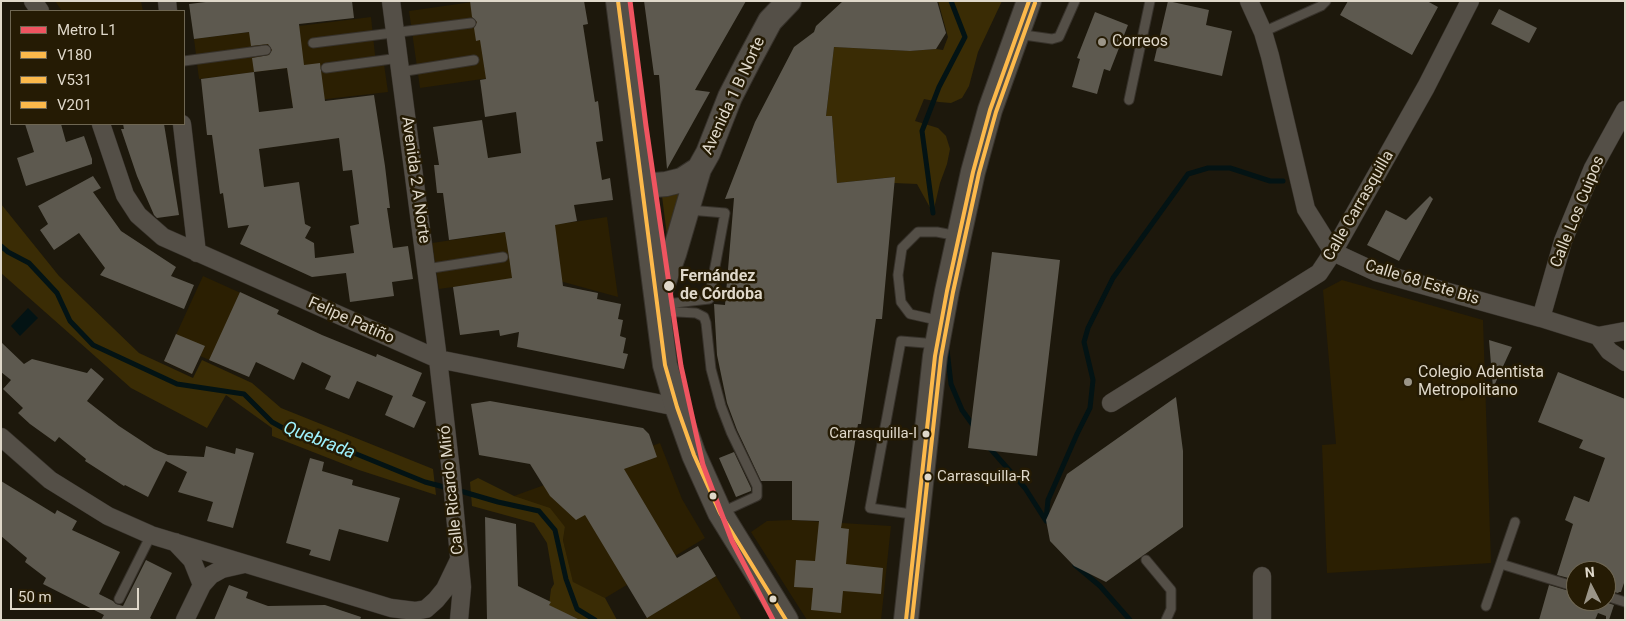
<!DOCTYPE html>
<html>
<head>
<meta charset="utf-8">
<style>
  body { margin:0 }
  #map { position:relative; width:1626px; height:621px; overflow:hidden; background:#1d180c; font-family:Roboto,sans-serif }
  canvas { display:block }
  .frame { position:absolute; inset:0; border:2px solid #dfd8ca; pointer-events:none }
  .legend { position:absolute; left:10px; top:10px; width:175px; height:115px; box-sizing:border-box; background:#251b04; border:1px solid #6f6753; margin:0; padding:6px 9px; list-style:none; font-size:15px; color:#dfd8ca }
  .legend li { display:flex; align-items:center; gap:10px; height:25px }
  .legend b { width:25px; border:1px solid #6f6753 }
  .north { position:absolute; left:1566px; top:561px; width:50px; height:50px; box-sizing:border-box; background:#251b04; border:1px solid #6f6753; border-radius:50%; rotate:355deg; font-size:14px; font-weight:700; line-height:20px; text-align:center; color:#dfd8ca }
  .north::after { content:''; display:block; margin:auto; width:18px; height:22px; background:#9b9588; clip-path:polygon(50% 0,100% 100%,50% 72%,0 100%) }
  .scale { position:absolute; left:10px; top:588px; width:129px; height:22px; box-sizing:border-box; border:2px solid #dfd8ca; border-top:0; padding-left:6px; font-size:15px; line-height:18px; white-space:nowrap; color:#dfd8ca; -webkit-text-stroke:4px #251b04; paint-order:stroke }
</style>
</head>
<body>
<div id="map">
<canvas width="1626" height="621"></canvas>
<div class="frame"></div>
<ul class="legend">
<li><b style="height:6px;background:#ef5460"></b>Metro L1</li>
<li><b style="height:6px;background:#fcb94b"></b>V180</li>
<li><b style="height:6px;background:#fcb94b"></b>V531</li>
<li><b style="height:6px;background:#fcb94b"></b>V201</li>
</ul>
<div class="north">N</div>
<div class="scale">50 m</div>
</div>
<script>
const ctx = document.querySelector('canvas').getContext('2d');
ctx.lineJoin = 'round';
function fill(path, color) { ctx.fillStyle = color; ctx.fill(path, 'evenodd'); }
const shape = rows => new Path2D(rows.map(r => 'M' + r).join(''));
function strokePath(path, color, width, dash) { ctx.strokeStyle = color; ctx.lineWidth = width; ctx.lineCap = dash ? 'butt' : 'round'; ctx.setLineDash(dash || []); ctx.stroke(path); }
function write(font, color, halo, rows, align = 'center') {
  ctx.font = font + ' Roboto,sans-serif'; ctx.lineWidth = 5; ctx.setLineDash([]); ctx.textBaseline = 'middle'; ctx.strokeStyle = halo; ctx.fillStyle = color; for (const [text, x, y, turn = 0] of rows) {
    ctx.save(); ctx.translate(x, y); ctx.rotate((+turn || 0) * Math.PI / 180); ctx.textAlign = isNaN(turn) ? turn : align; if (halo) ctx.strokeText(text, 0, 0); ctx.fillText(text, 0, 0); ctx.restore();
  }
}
fill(shape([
  [55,1,141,1,143,11,62,11],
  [479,1,510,75,420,88,409,11],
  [371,17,376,64,384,64,388,92,292,103,287,68,199,79,194,39],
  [607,217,618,297,538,275,439,289,432,243],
  [203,276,254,299,224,366,200,356,192,374,164,361],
  [1342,280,1483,320,1491,563,1327,573,1322,445,1336,444,1323,290],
  [660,443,682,499,705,538,605,598,573,583,563,540,565,527,514,496],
  [792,520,891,526,881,620,807,620,751,532,767,521],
  [716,576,742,620,643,620]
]), '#2b1f02');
fill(shape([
  [938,1,1002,1,978,52,969,86,962,98,951,103,939,102,924,99,915,121,938,128,946,136,950,149,947,164,940,183,933,213,917,184,894,183,894,177,837,183,832,116,826,116,834,47,910,51,936,49,943,50,948,37],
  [681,191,668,244,662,196,663,194],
  [1,204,59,276,139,353,193,378,202,360,252,383,281,408,433,469,436,495,359,470,272,436,272,428,226,395,207,428,131,388,1,273],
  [478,478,514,496,550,508,565,527,563,540,573,582,605,598,617,620,576,620,549,605,551,589,554,584,547,543,534,523,472,506,470,482]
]), '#3a2c05');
fill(shape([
  [28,308,38,318,20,336,11,326]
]), '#031314');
strokePath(shape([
  [933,213,922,131,939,87,965,37,951,1],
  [1,246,8,252,29,263,57,293,70,321,93,345,177,384,244,394,272,422,299,437,349,451,425,482,448,488],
  [947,350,951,384,962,410,975,428],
  [987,445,1025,488,1046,521],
  [457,490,498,502,539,511,555,530,566,579,577,609,595,620],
  [1046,520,1048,500,1077,434,1090,408,1093,380,1084,342,1088,328,1113,278,1188,174,1208,168,1230,168,1270,181,1283,181],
  [1075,565,1100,586,1130,620]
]), '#031314', 5);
fill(shape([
  [214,1,352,1,354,18,299,24,304,65,320,63,325,101,374,95,385,166,390,208,387,208,393,248,408,246,413,279,392,282,394,296,350,302,346,273,312,277,240,244,249,225,228,228,223,193,220,194,212,135,207,135,201,79,254,72,252,58,269,55,272,50,268,44,251,46,249,32,194,39,189,4],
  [287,68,293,108,259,112,254,72],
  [339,138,343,171,352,170,359,224,350,226,354,253,315,258,314,243,305,238,311,227,305,224,299,182,264,187,259,149],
  [470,1,584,1,588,24,583,25,595,102,598,101,603,141,596,142,602,180,610,178,613,200,574,205,577,221,555,225,563,286,598,293,597,299,621,304,618,319,623,320,620,336,626,338,623,353,628,354,624,369,517,347,519,332,500,336,499,330,460,335,453,287,512,278,509,257,505,232,449,240,443,193,437,193,434,165,439,165,433,127,482,120,488,158,521,153,516,112,485,117,480,80,486,79,480,40,476,41,474,28,477,22,472,17],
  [644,1,746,1,695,90,710,92,667,169,659,75,654,75],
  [843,1,937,1,946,33,936,49,910,51,834,47,826,116,832,116,837,183,895,177,882,319,876,319,861,424,858,424,841,528,849,529,846,564,883,568,881,594,843,591,841,613,811,610,813,588,794,587,796,560,815,561,819,521,792,520,792,481,761,481,737,430,727,403,717,355,714,304,725,305,734,198,725,199,755,122,794,47,814,32,816,26],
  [1168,1,1209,10,1206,25,1232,31,1222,76,1154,61],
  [1348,1,1427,1,1438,7,1412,55,1340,15],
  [1499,9,1537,28,1529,43,1491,24],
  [1095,12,1128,25,1110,71,1104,69,1097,94,1072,87,1080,59,1077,58],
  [25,124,61,124,66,142,84,136,92,159,92,164,26,186,17,158,34,152],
  [123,124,164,124,179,215,157,218,154,215,137,176,121,129,124,129],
  [93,176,101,188,93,192,121,231,176,267,171,276,194,285,184,309,100,275,105,268,79,233,54,250,40,230,48,224,38,206],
  [1430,196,1433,199,1399,261,1367,245,1386,210,1406,220],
  [992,252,1060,260,1037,456,968,448],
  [240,292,279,310,277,314,322,335,376,357,377,354,422,373,412,396,426,402,414,428,385,415,393,396,357,381,349,399,325,389,331,376,302,362,294,380,256,362,249,377,209,360],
  [176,334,205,346,192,374,164,361],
  [1489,340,1512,347,1493,388],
  [1,342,24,364,32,359,87,373,91,368,104,379,87,401,119,426,154,449,168,455,204,457,206,446,235,454,236,448,254,453,233,528,207,521,213,502,178,492,187,472,166,461,148,497,125,485,124,486,85,461,86,459,59,437,55,442,30,424,18,413,23,408,3,389,11,380,1,372],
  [1558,372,1625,399,1625,580,1621,592,1619,592,1618,593,1606,590,1606,571,1576,571,1576,580,1557,575,1573,524,1565,520,1574,496,1589,502,1605,458,1579,448,1583,440,1538,422],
  [1176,397,1183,451,1183,527,1106,582,1074,566,1050,541,1046,520,1067,474],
  [490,401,643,428,649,434,657,457,624,469,677,558,698,546,716,576,647,618,585,515,576,520,550,496,530,464,479,455,471,404],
  [734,452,751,488,751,491,736,497,719,458],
  [310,458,324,462,322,471,353,480,352,485,400,498,388,542,339,529,330,561,309,555,311,550,286,543],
  [1,481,55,514,57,510,77,521,72,530,120,552,99,594,113,601,116,604,123,606,146,560,172,573,150,618,153,620,101,620,104,615,43,584,46,578,25,562,27,558,1,536],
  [485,517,516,524,518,586,551,602,549,605,580,620,487,620],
  [229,585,248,592,246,598,268,606,325,605,361,617,360,620,214,620],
  [1549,585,1576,593,1576,601,1602,601,1614,605,1609,620,1606,620,1606,616,1598,613,1595,620,1539,620]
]), '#5d594f');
const lane = shape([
  [1263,32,1321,6,1326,1],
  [1017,34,1052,39,1059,37,1075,1],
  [313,43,471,23],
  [184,61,266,50],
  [326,68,399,58],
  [400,72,474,60],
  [1129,100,1150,1],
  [426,269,503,257],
  [658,305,709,299,725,213,689,210],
  [659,311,696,313,704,317,706,323,711,369,721,406,731,432,757,486,757,496,720,513],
  [941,321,910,314,901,302,898,275,902,248,918,232,937,232,958,236],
  [918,515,870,508,901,341,937,344],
  [1146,560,1171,590,1171,609,1166,620],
  [1501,564,1576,587],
  [1606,596,1625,602],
  [119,599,151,535],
  [1486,606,1515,522]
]);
const street = shape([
  [33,1,40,11],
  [167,1,168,11],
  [391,1,438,359,451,472,462,587,459,620],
  [1249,1,1263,32,1270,56,1306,209,1333,252,1376,272,1541,318,1598,336,1625,331],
  [101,124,125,195,138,215,163,237,438,359,677,407],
  [182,124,197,253],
  [1541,318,1563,241,1593,168,1625,110],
  [1598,336,1609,351,1625,362],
  [1111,403,1319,273,1333,252,1426,87,1470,1],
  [1,437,50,480,108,516,151,535,391,608,415,611,426,609,436,600,445,589,459,560],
  [175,542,192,560,202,585],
  [1262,576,1262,620],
  [185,620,202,585,211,575,222,569,244,564]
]);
const secondary = shape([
  [618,1,665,365,677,407,694,455,720,513,786,620],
  [643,186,666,184,682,180,699,169,708,153,730,97,748,62,770,21,789,1],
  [659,295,674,254,699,169],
  [906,620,935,356,947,291,973,172,990,110,1029,1]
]);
strokePath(lane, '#37322b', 11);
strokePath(street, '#37322b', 19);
strokePath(secondary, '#37322b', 26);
strokePath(lane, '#544f47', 9);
strokePath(street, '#544f47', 18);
strokePath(secondary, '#544f47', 24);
strokePath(shape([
  [618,1,665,365,677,407,694,455,720,513,786,620]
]), '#fcb94b', 4);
strokePath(shape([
  [906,620,935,356,947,291,973,172,990,110,1029,1]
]), '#fcb94b', 4);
strokePath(shape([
  [912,620,941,357,953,292,979,173,996,112,1035,3]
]), '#fcb94b', 4);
strokePath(shape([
  [630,1,646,126,681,366,703,465,732,541,773,620]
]), '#ef5460', 5);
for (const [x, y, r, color] of [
  [1102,42,5,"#9b9588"],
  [669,286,6,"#dfd8ca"],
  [1408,382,5,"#9b9588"],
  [926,434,4.5,"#dfd8ca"],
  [928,477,4.5,"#dfd8ca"],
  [713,496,4.5,"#dfd8ca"],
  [773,599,4.5,"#dfd8ca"]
]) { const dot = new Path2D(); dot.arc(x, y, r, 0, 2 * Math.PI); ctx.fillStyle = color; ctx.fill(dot); strokePath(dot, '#251b04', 2); }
write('15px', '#dfd8ca', '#251b04', [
  ["Carrasquilla-I",917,434],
  ["Carrasquilla-R",937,477,"left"]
], 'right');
write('16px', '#dfd8ca', '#251b04', [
  ["Correos",1112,42],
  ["Colegio Adentista",1418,373],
  ["Metropolitano",1418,391]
], 'left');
write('16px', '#dfd8ca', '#251b04', [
  ["Avenida 1 B Norte",734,96,-65],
  ["Avenida 2 A Norte",415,180,82],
  ["Calle Carrasquilla",1359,206,-60],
  ["Calle Los Cuipos",1578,212,-68],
  ["Calle 68 Este Bis",1422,283,17],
  ["Felipe Patiño",351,321,24],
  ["Calle Ricardo Miró",452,490,-96]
]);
write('bold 16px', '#dfd8ca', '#251b04', [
  ["Fernández",680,277],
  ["de Córdoba",680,295]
], 'left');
write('italic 18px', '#9ff3ff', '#251b04', [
  ["Quebrada",319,441,21]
]);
</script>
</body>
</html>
